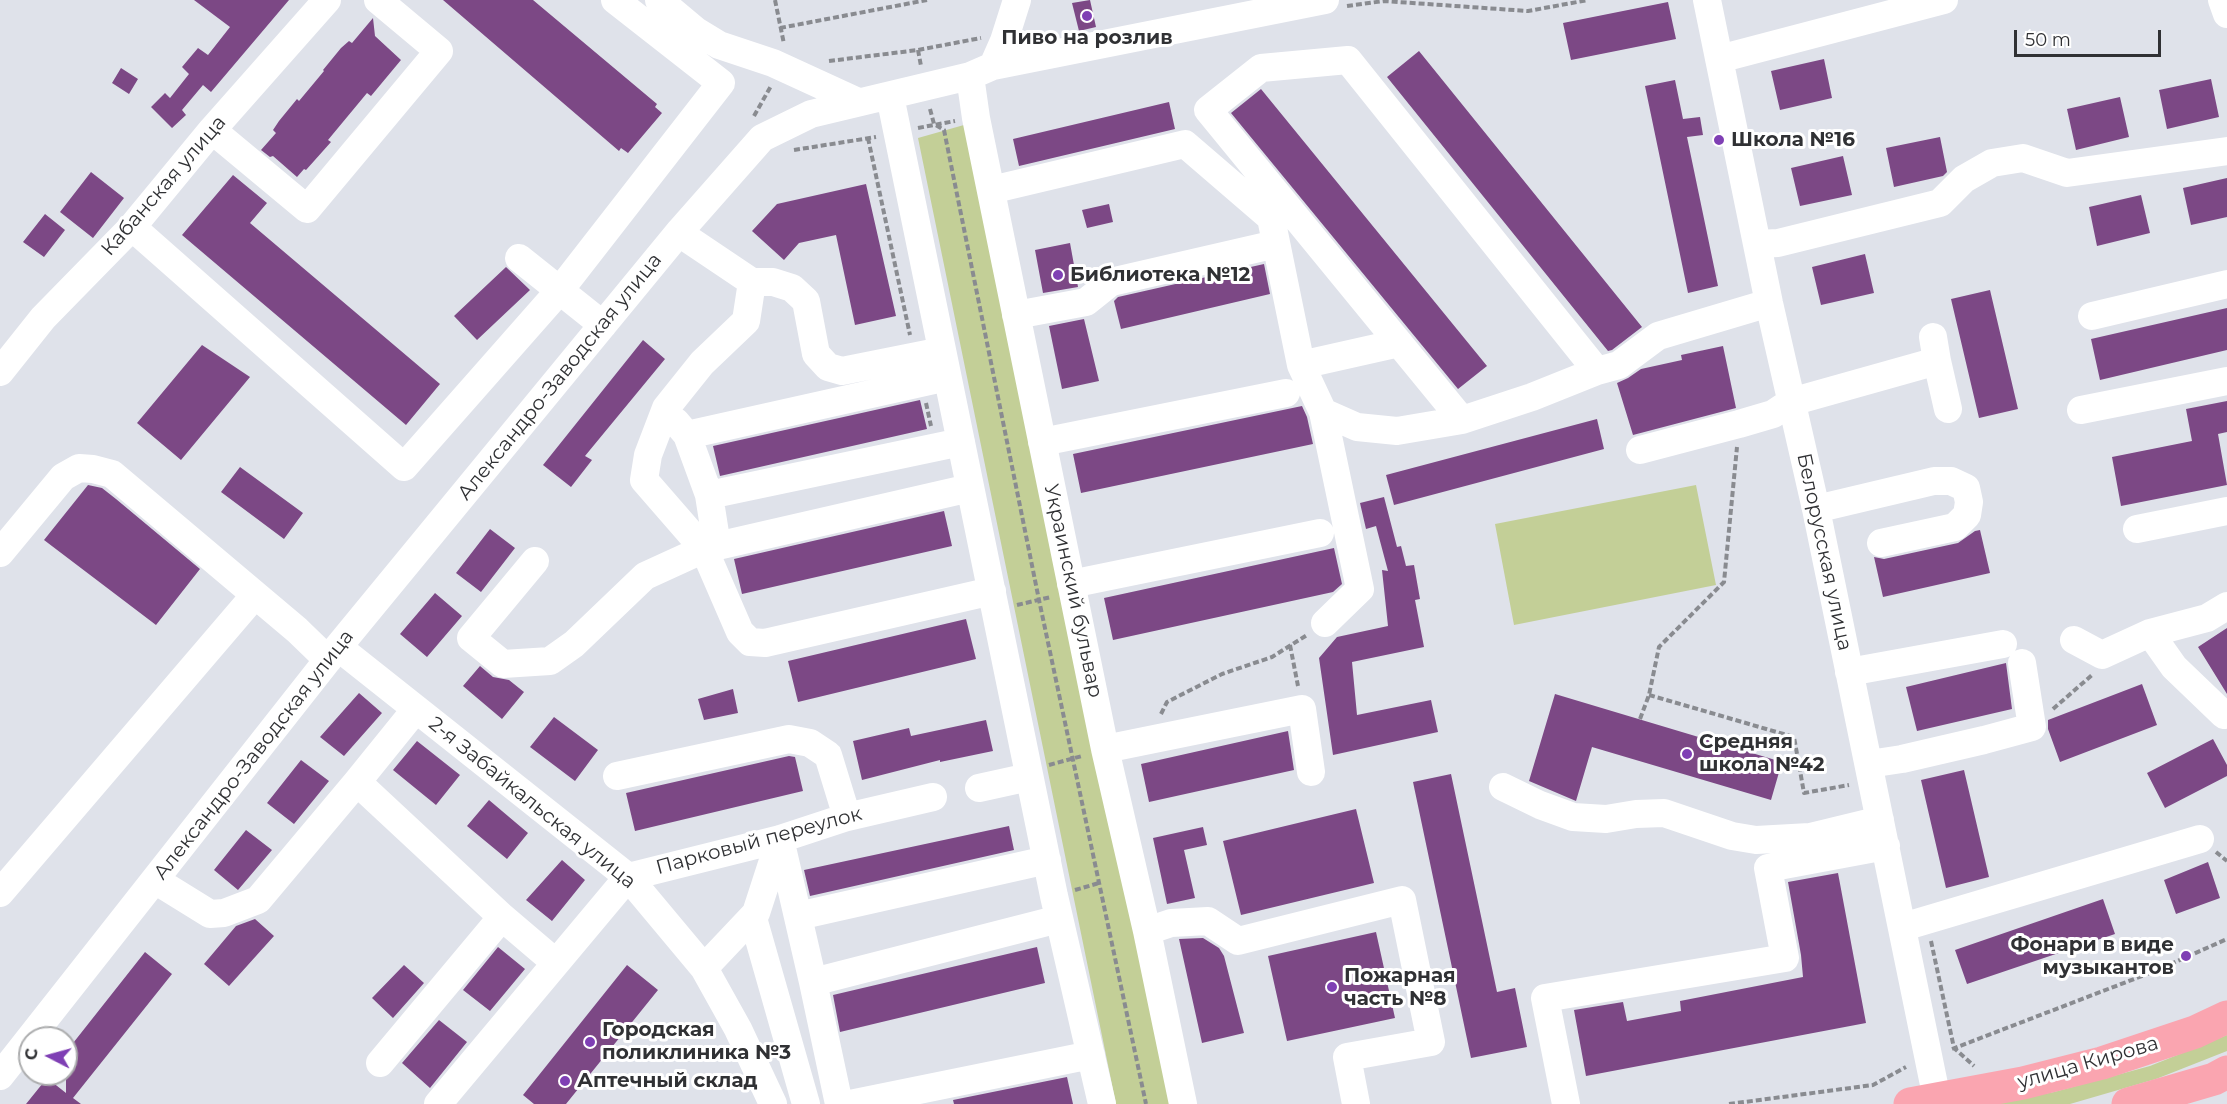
<!DOCTYPE html>
<html>
<head>
<meta charset="utf-8">
<style>
  body { margin:0 }
  #map { position:relative; width:2227px; height:1104px; overflow:hidden; background:#dfe2ea; font-family:Montserrat,sans-serif }
  canvas { display:block }
  .north { position:absolute; left:18px; top:1026px; width:60px; height:60px; box-sizing:border-box; background:#fff; border:2px solid #acadae; border-radius:50%; rotate:276deg; font-size:16px; font-weight:700; line-height:24px; text-align:center; color:#303134 }
  .north::after { content:''; display:block; margin:auto; width:21px; height:27px; background:#7f3fb4; clip-path:polygon(50% 0,100% 100%,50% 72%,0 100%) }
  .scale { position:absolute; left:2014px; top:30px; width:147px; height:27px; box-sizing:border-box; border:3px solid #303134; border-top:0; padding-left:8px; font-size:18px; line-height:21px; white-space:nowrap; color:#303134; -webkit-text-stroke:4px #fff; paint-order:stroke }
</style>
</head>
<body>
<div id="map">
<canvas width="2227" height="1104"></canvas>
<div class="north">С</div>
<div class="scale">50 m</div>
</div>
<script>
const ctx = document.querySelector('canvas').getContext('2d');
ctx.lineJoin = 'round';
function fill(path, color) { ctx.fillStyle = color; ctx.fill(path, 'evenodd'); }
const shape = rows => new Path2D(rows.map(r => 'M' + r).join(''));
function strokePath(path, color, width, dash) { ctx.strokeStyle = color; ctx.lineWidth = width; ctx.lineCap = dash ? 'butt' : 'round'; ctx.setLineDash(dash || []); ctx.stroke(path); }
function write(font, color, halo, rows, align = 'center') {
  ctx.font = font + ' Montserrat,sans-serif'; ctx.lineWidth = 6; ctx.setLineDash([]); ctx.textBaseline = 'middle'; ctx.strokeStyle = halo; ctx.fillStyle = color; for (const [text, x, y, turn = 0] of rows) {
    ctx.save(); ctx.translate(x, y); ctx.rotate((+turn || 0) * Math.PI / 180); ctx.textAlign = isNaN(turn) ? turn : align; if (halo) ctx.strokeText(text, 0, 0); ctx.fillText(text, 0, 0); ctx.restore();
  }
}
fill(shape([
  [971,123,1172,1104,1116,1104,918,138],
  [1696,485,1716,585,1514,625,1495,524],
  [2227,1035,2227,1051,2156,1079,2070,1104,1990,1104,2054,1092,2150,1066]
]), '#c3cf97');
fill(shape([
  [194,0,289,0,211,92,203,85,182,110,186,115,172,128,151,107,165,93,170,98,189,74,182,67,198,48,208,55,230,27],
  [443,0,533,0,657,104,655,107,662,113,628,153,621,148,619,151],
  [1090,0,1096,27,1079,31,1072,3],
  [1668,2,1676,39,1571,60,1563,23],
  [373,18,375,36,401,60,371,96,367,93,328,140,331,142,306,170,304,169,297,177,273,156,270,157,261,150,276,133,273,130,279,121,297,99,299,101,324,71,323,70,341,48,349,41,352,43],
  [1419,51,1642,327,1612,350,1608,351,1387,77],
  [1824,59,1832,98,1780,110,1771,71],
  [121,68,138,79,129,94,112,83],
  [2211,79,2219,117,2167,129,2159,90],
  [1675,80,1683,119,1700,117,1703,135,1687,137,1718,286,1688,293,1645,86],
  [1261,89,1487,366,1458,389,1231,113],
  [2120,97,2129,137,2076,150,2067,109],
  [1169,102,1175,129,1019,166,1013,139],
  [1940,137,1947,172,1943,176,1894,187,1886,148],
  [1843,156,1852,195,1800,206,1791,168],
  [91,172,124,198,93,238,60,212],
  [233,175,267,203,250,223,440,384,406,425,182,235],
  [2227,178,2227,217,2191,225,2183,188],
  [866,184,896,316,855,325,836,235,799,243,784,260,752,231,777,204],
  [2141,195,2150,233,2097,246,2089,207],
  [1109,204,1113,222,1087,228,1082,210],
  [45,214,65,230,44,257,23,242],
  [1070,243,1078,287,1043,293,1035,250],
  [1865,254,1874,293,1821,305,1812,267],
  [1264,264,1270,294,1121,329,1114,301,1118,297],
  [506,267,530,290,477,340,454,316],
  [1990,290,2018,409,1979,418,1951,299],
  [2227,308,2227,350,2100,380,2091,339],
  [1084,319,1099,381,1062,389,1049,326],
  [643,340,665,359,585,456,592,460,571,487,543,465],
  [202,345,250,377,181,460,137,423],
  [1723,346,1736,408,1633,435,1617,383,1628,378,1641,369,1682,360,1681,355],
  [920,400,927,429,720,476,713,446],
  [2227,401,2227,432,2218,434,2227,485,2121,506,2112,457,2192,441,2186,409],
  [1302,406,1307,417,1313,444,1081,493,1073,454],
  [1597,419,1604,449,1394,505,1386,475],
  [240,467,303,513,284,539,221,492],
  [88,485,102,488,116,499,200,569,156,625,44,540],
  [1384,497,1397,547,1401,546,1406,566,1414,565,1420,599,1415,600,1424,647,1352,662,1357,715,1431,700,1438,732,1333,755,1319,658,1337,637,1388,626,1382,570,1388,571,1376,526,1366,529,1360,503],
  [944,511,952,546,742,594,734,559],
  [490,529,515,548,481,592,456,573],
  [1980,530,1990,573,1883,597,1874,557,1884,559,1958,543,1975,531],
  [1334,548,1342,584,1333,592,1113,640,1104,598],
  [435,593,462,616,427,657,400,634],
  [966,619,976,659,798,702,788,661],
  [2227,628,2227,694,2198,647],
  [2006,663,2012,709,1917,731,1906,687],
  [480,666,493,677,509,680,524,692,502,719,463,686],
  [2142,684,2157,725,2060,762,2048,729,2048,720],
  [733,689,738,713,704,720,698,699],
  [359,693,382,713,344,756,320,737],
  [1555,694,1782,762,1771,800,1592,747,1576,801,1529,781],
  [554,717,598,750,575,781,530,747],
  [986,720,993,751,940,762,940,760,862,780,853,741,909,728,911,736],
  [1288,731,1294,770,1149,802,1141,764],
  [2213,739,2227,765,2227,776,2165,808,2147,773],
  [417,741,460,775,436,805,393,770],
  [789,756,795,757,803,791,635,831,626,793],
  [301,760,329,781,294,824,267,803],
  [1964,770,1989,877,1946,888,1921,780],
  [1451,774,1497,992,1515,988,1527,1047,1471,1058,1413,782],
  [489,800,528,833,507,859,467,826],
  [1356,809,1374,883,1241,915,1223,841],
  [1009,826,1014,850,810,896,804,870],
  [1203,827,1207,845,1184,850,1195,898,1167,904,1153,838],
  [246,830,272,850,238,890,214,870],
  [562,860,585,880,552,921,526,900],
  [2208,862,2220,898,2176,914,2164,880],
  [1838,873,1866,1023,1586,1076,1574,1010,1623,1002,1627,1021,1681,1011,1680,1001,1803,977,1801,955,1788,882],
  [2103,899,2115,934,1967,984,1955,950],
  [255,919,274,936,229,986,204,964,236,926],
  [1376,932,1395,1018,1287,1041,1268,956],
  [1203,938,1219,948,1224,956,1244,1033,1202,1043,1179,939],
  [498,947,525,969,490,1011,463,990],
  [1037,947,1045,983,840,1032,833,995],
  [145,952,172,974,73,1098,81,1104,26,1104,47,1078,66,1093,66,1052],
  [404,965,424,983,393,1018,372,998],
  [627,965,658,990,566,1104,534,1104,523,1095],
  [439,1020,467,1042,430,1088,402,1063],
  [1067,1077,1073,1104,954,1104,953,1100]
]), '#7c4885');
strokePath(shape([
  [775,0,784,44],
  [1347,6,1384,1,1528,11,1588,0],
  [780,28,927,0],
  [918,50,921,66],
  [829,61,918,50,981,38],
  [930,109,934,124,944,130,1039,600,1146,1104],
  [754,116,771,86],
  [918,128,955,121],
  [868,138,910,335],
  [794,150,876,137],
  [926,403,931,426],
  [1017,605,1051,597],
  [1290,645,1298,686],
  [1649,695,1794,737,1804,793,1849,785],
  [2053,709,2092,675],
  [1161,714,1167,702,1222,674,1272,657,1307,635],
  [1640,719,1649,695,1659,647,1724,582,1737,447],
  [1049,765,1082,756],
  [2216,852,2227,861],
  [1075,890,1099,883],
  [1931,941,1954,1048,1974,1066],
  [1952,1049,2155,971,2227,939],
  [1729,1104,1873,1085,1906,1067]
]), '#898b90', 4, [6, 3]);
strokePath(shape([
  [659,0,696,31,719,45,773,63,858,102],
  [1707,0,1769,303,1816,509,1938,1104],
  [2222,0,2227,14],
  [1719,59,1944,0],
  [993,66,1004,41,1017,0],
  [970,76,976,118,1105,749,1147,931,1183,1104],
  [890,96,1054,896,1102,1104],
  [212,130,307,209,439,51,378,0],
  [991,190,1185,144,1271,218,1301,365,1323,412,1360,589,1325,623],
  [132,227,404,467,560,290,721,83,615,0],
  [680,231,691,241,752,282,773,282,792,288,806,301,816,354,828,367,842,371,942,351],
  [1758,244,1778,243,1940,203,1964,179,1992,163,2023,158,2067,173,2227,151],
  [519,258,603,325],
  [752,282,746,321,702,363,666,408,648,455,644,480,704,549,970,488],
  [1016,315,1086,302,1111,282,1276,244],
  [2092,316,2227,284],
  [1933,337,1937,361],
  [1301,365,1399,343],
  [0,372,43,318,132,227,212,130,327,0],
  [2081,410,2227,381],
  [1323,412,1357,427,1397,431,1462,420,1532,397,1597,371,1619,365,1658,336,1769,303],
  [1462,420,1208,110,1261,68,1348,60,1597,371],
  [676,422,687,435,709,495,717,546],
  [687,435,947,377],
  [1042,442,1286,393],
  [1640,450,1739,424,1773,414,1791,402,1937,361,1948,409],
  [709,495,961,442],
  [1816,509,1934,481,1951,481,1966,488,1969,502,1967,515,1955,527,1881,543],
  [2137,529,2227,511],
  [0,553,63,477,79,468,93,469,112,474,297,630,328,660],
  [535,561,471,638,503,664,550,661,574,644,645,576,704,549,740,632,750,642,765,643,992,591],
  [1071,584,1320,533],
  [2150,633,2174,667,2224,715,2227,713],
  [2074,640,2102,655,2150,633,2207,618,2227,606],
  [338,647,628,877,704,968,738,1029,773,1104],
  [1849,672,2003,644],
  [1105,749,1302,709,1311,772],
  [1869,764,1902,759,1984,740,2032,727,2022,663],
  [617,776,789,739,810,743,828,755,847,817],
  [357,782,502,917,380,1063],
  [1503,787,1540,805,1573,817,1606,819,1636,814,1664,813,1732,836,1756,840,1810,837,1880,820],
  [979,788,1029,777],
  [780,839,813,982,1059,919],
  [155,880,210,914,224,913,258,900,357,782,416,709],
  [0,893,255,595],
  [798,916,1047,860],
  [502,917,556,963],
  [753,918,806,1104],
  [1903,927,2200,839],
  [1147,931,1171,923,1208,921,1238,941,1402,900,1431,1042,1347,1057,1356,1104],
  [704,968,756,913,780,839],
  [813,982,839,1104],
  [0,1076,338,647,680,231,762,138,811,114,970,76,993,66,1325,0],
  [438,1104,628,877,780,839,847,817,933,797],
  [850,1104,1091,1055],
  [1566,1104,1545,998,1785,958,1768,868,1886,846]
]), '#fff', 28);
strokePath(shape([
  [1910,1104,2023,1083,2102,1063,2195,1032,2227,1017],
  [2128,1104,2214,1079,2227,1072]
]), '#faa5b0', 33);
for (const [x, y, r, color] of [
  [1087,16,6,"#7f3fb4"],
  [1719,140,6,"#7f3fb4"],
  [1058,275,6,"#7f3fb4"],
  [1687,754,6,"#7f3fb4"],
  [2186,956,6,"#7f3fb4"],
  [1332,987,6,"#7f3fb4"],
  [590,1042,6,"#7f3fb4"],
  [565,1081,6,"#7f3fb4"]
]) { const dot = new Path2D(); dot.arc(x, y, r, 0, 2 * Math.PI); ctx.fillStyle = color; ctx.fill(dot); strokePath(dot, '#fff', 2); }
write('bold 20px', '#303134', '#fff', [
  ["Пиво на розлив",1087,38,"center"],
  ["Школа №16",1731,140],
  ["Библиотека №12",1070,275],
  ["Средняя",1699,742],
  ["школа №42",1699,765],
  ["Фонари в виде",2174,945,"right"],
  ["музыкантов",2174,968,"right"],
  ["Пожарная",1344,976],
  ["часть №8",1344,999],
  ["Городская",602,1030],
  ["поликлиника №3",602,1053],
  ["Аптечный склад",577,1081]
], 'left');
write('20px', '#303134', '#fff', [
  ["Кабанская улица",164,186,-49],
  ["Александро-Заводская улица",560,377,-51],
  ["Белорусская улица",1824,552,78],
  ["Украинский бульвар",1073,591,78],
  ["Александро-Заводская улица",254,755,-52],
  ["2-я Забайкальская улица",532,803,39],
  ["Парковый переулок",759,841,-15],
  ["улица Кирова",2088,1063,-16]
]);
</script>
</body>
</html>
